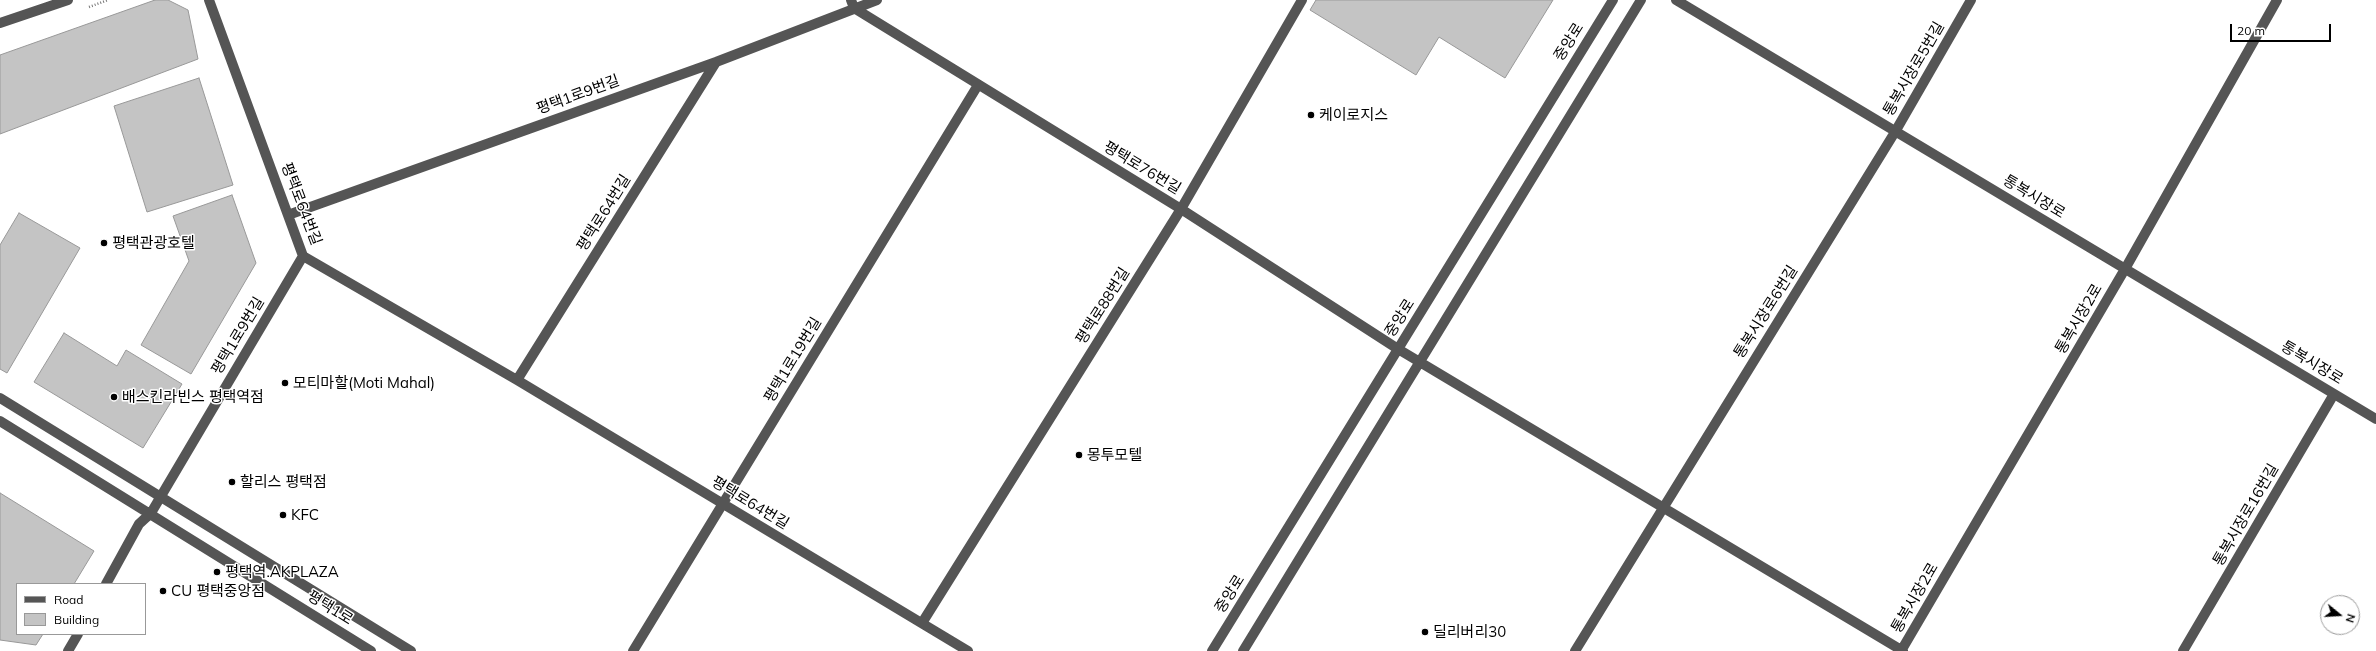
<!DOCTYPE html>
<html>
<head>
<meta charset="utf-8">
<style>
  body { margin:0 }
  #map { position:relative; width:2376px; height:651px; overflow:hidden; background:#fff; font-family:Mulish,sans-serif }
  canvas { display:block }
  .legend { position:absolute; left:16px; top:583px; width:130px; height:52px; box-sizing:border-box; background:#fff; border:1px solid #999; margin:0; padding:5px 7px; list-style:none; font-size:12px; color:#000 }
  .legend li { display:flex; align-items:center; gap:8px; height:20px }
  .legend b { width:20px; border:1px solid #999 }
  .north { position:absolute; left:2320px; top:595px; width:40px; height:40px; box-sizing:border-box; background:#fff; border:1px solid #999; border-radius:50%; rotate:108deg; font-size:11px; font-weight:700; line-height:16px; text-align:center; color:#000 }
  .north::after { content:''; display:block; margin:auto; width:14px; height:18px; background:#000; clip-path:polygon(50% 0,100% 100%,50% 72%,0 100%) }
  .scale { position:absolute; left:2230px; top:24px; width:101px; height:18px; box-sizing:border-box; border:2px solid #000; border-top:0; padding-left:5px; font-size:12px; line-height:14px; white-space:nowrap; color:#000; -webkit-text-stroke:3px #fff; paint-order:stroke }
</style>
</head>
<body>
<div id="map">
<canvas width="2376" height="651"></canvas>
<ul class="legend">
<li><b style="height:5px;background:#555"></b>Road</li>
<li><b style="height:11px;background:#c4c4c4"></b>Building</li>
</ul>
<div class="north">N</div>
<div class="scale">20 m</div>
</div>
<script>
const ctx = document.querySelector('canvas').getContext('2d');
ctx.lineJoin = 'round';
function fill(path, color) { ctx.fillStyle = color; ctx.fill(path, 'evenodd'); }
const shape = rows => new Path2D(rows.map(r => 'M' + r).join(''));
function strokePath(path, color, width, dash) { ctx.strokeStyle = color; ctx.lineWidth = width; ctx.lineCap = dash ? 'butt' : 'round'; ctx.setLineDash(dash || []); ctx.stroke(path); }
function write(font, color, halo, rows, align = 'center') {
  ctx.font = font + ' Mulish,"Noto Sans KR",sans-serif'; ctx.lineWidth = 3; ctx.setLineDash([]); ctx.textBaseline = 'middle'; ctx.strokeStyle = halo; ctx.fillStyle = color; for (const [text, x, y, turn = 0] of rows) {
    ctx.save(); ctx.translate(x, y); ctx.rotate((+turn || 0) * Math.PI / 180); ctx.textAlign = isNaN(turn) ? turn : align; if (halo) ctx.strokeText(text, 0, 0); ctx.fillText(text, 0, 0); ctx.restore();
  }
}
const building = shape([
  [155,0,168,0,188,10,198,59,0,134,0,55,155,0],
  [1316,0,1553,0,1505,78,1439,37,1416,75,1310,10,1316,0],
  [199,78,233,185,147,212,114,106,199,78],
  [232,195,256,263,191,374,141,345,189,261,173,216,232,195],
  [19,213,80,248,7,373,0,369,0,245,19,213],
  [64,333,117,366,126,350,182,384,143,448,34,382,64,333],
  [0,493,94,551,74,584,17,584,17,634,43,634,36,645,0,640,0,493]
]);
fill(building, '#c4c4c4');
strokePath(building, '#999', 1);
strokePath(shape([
  [89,7,108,0]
]), '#777', 2.5, [1, 2]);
strokePath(shape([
  [209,0,303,256,517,380,968,651],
  [851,0,854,8,1181,209,1398,349,1903,651],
  [1676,0,2376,419],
  [0,23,68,0],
  [288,215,716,62,877,0],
  [517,380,716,62],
  [0,398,411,651],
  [0,421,371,651],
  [106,584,139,524,151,513,303,256],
  [922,623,1181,209,1302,0],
  [68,651,78,634],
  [633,651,978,85],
  [1212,651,1613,0],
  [1243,651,1641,0],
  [1575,651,1895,132,1971,0],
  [1901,651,2125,269,2277,0],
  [2183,651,2334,394]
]), '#555', 10);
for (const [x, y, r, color] of [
  [1311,115,4,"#000"],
  [104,243,4,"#000"],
  [285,383,4,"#000"],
  [114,397,4,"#000"],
  [1079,455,4,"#000"],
  [232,482,4,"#000"],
  [283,515,4,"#000"],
  [217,572,4,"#000"],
  [163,591,4,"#000"],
  [1425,632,4,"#000"]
]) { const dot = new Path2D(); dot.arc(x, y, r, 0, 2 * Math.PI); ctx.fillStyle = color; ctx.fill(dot); strokePath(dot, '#fff', 1.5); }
write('15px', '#000', '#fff', [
  ["중앙로",1569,42,-58],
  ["통복시장로5번길",1914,69,-60],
  ["평택1로9번길",578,95,-20],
  ["평택로76번길",1142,168,31],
  ["통복시장로",2034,197,31],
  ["평택로64번길",301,204,69],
  ["평택로64번길",604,213,-58],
  ["평택로88번길",1103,306,-58],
  ["통복시장로6번길",1766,312,-58],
  ["중앙로",1400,318,-58],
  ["통복시장2로",2079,319,-60],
  ["평택1로9번길",238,336,-59],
  ["평택1로19번길",793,360,-59],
  ["통복시장로",2312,363,31],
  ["평택로64번길",750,503,31],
  ["통복시장로16번길",2246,515,-60],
  ["중앙로",1230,594,-58],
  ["통복시장2로",1915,598,-60],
  ["평택1로",330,608,32]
]);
write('15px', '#000', '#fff', [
  ["케이로지스",1319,115],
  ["평택관광호텔",112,243],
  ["모티마할(Moti Mahal)",293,383],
  ["배스킨라빈스 평택역점",122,397],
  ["몽투모텔",1087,455],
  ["할리스 평택점",240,482],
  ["KFC",291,515],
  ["평택역.AKPLAZA",225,572],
  ["CU 평택중앙점",171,591],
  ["딜리버리30",1433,632]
], 'left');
</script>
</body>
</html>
